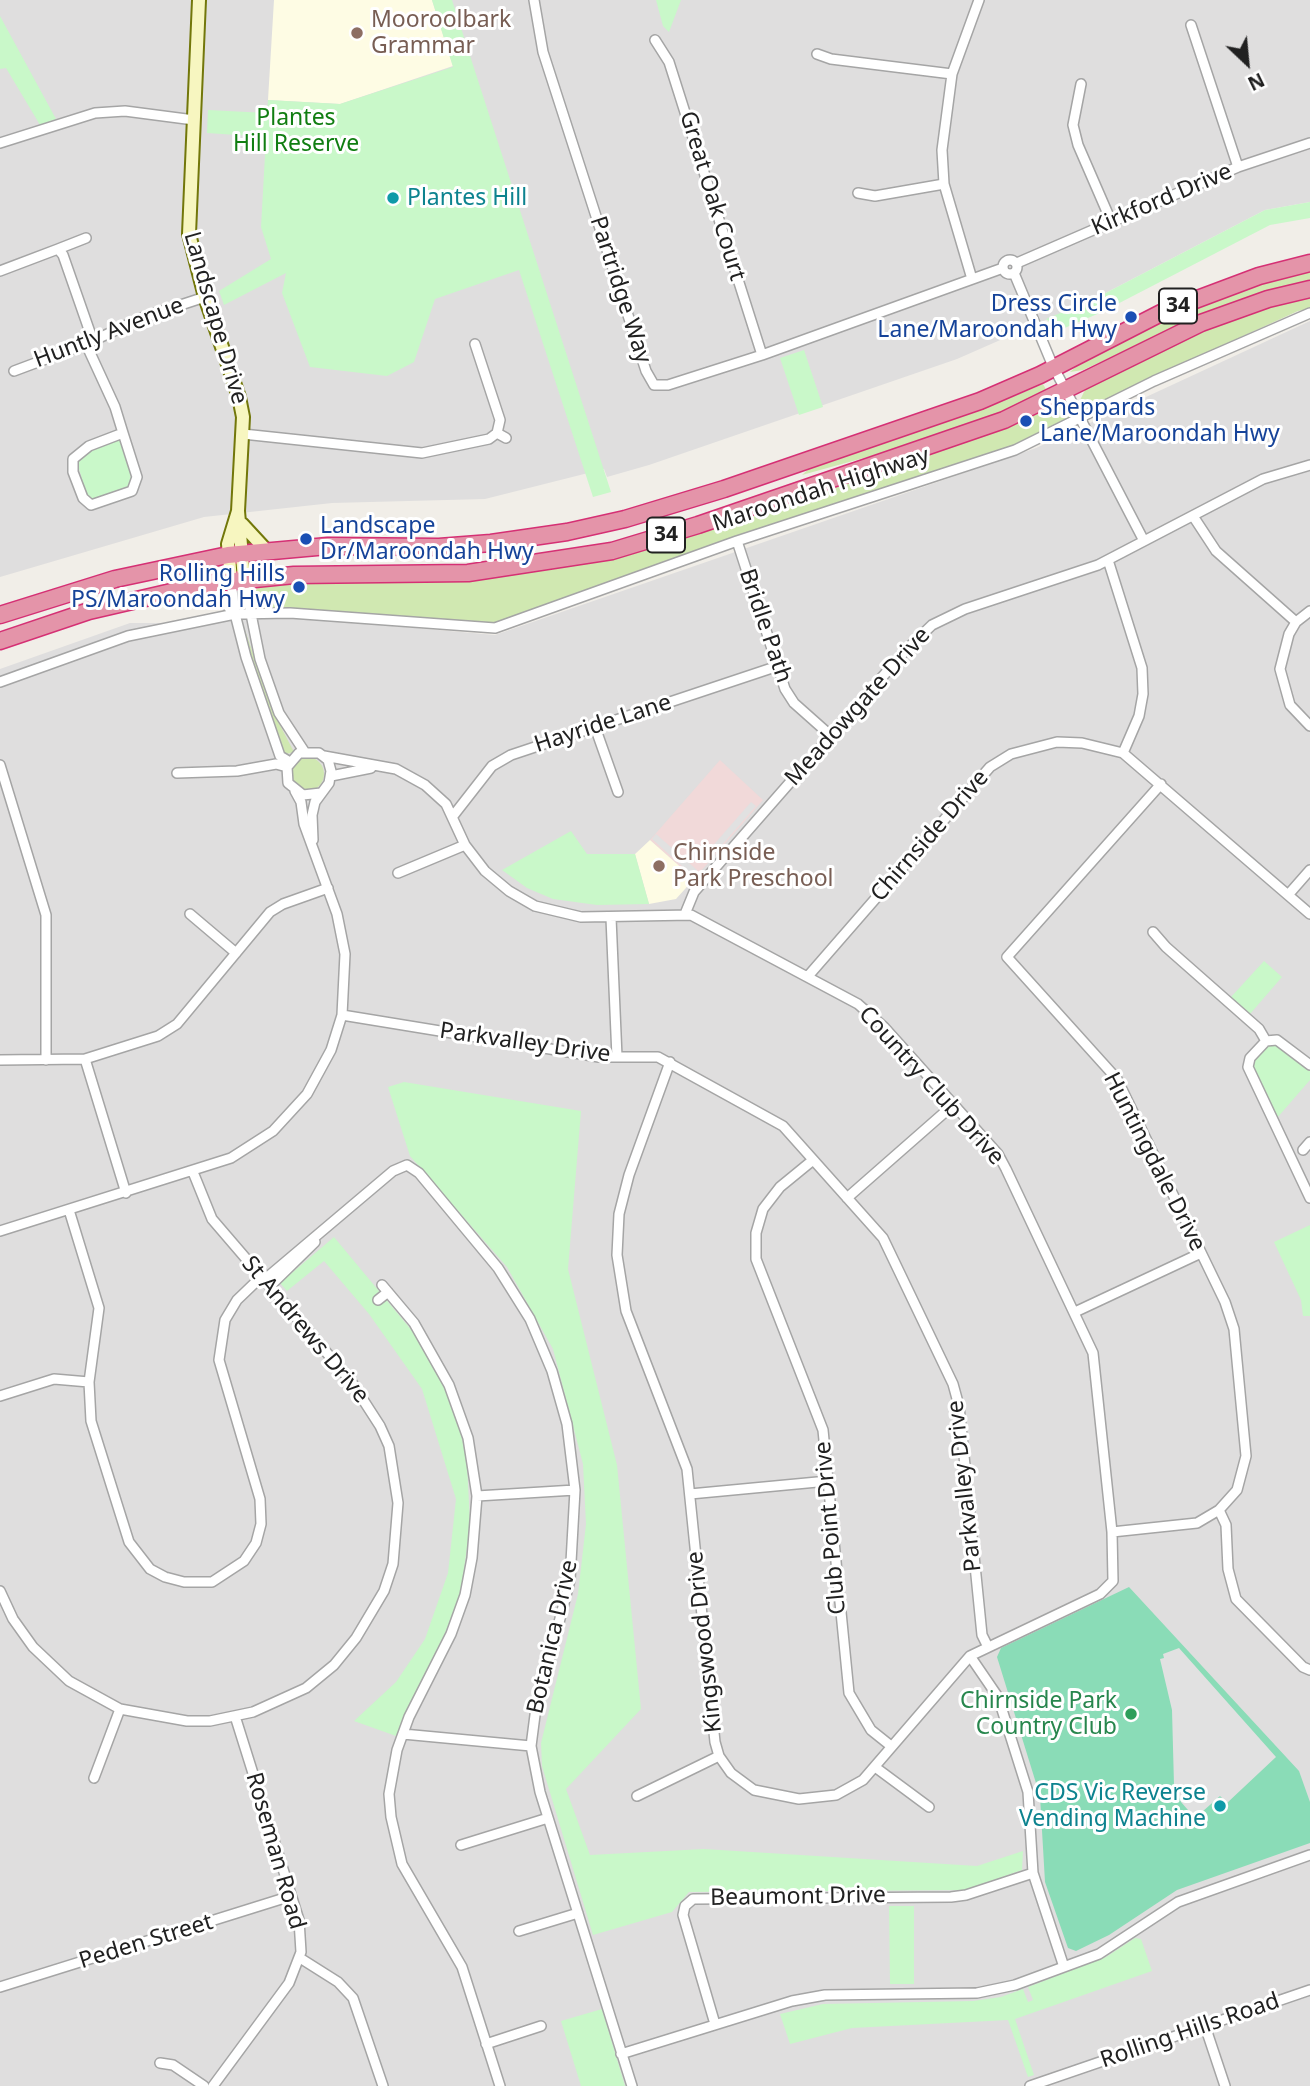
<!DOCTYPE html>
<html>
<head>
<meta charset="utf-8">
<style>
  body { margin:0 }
  #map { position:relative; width:1310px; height:2086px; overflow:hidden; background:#f1eee8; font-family:"Noto Sans",sans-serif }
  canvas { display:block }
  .north { position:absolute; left:1212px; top:28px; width:70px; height:70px; -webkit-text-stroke:5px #fff; paint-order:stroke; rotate:154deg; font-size:19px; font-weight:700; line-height:28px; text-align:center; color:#212121 }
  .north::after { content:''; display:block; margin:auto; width:24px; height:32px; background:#212121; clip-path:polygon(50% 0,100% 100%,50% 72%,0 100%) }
</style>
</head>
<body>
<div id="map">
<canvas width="1310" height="2086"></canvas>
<div class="north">N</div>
</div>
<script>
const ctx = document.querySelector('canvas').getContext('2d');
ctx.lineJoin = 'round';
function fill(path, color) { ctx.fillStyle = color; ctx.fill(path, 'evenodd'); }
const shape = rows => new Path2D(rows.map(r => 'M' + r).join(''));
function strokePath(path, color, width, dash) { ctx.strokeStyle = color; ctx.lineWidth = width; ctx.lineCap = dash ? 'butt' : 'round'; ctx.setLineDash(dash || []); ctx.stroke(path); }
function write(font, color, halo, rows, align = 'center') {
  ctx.font = font + ' "Noto Sans",sans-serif'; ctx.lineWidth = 6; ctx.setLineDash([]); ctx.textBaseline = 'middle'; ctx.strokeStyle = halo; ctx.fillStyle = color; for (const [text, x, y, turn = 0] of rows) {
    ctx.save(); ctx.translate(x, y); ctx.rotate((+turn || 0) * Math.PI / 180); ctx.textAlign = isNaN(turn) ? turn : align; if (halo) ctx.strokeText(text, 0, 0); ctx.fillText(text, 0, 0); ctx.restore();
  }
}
fill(shape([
  [0,0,1310,0,1310,202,1265,210,1096,298,957,359,649,465,607,477,604,469,485,499,332,503,204,517,0,577],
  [1310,321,1310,2086,0,2086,0,669,130,623,203,623,279,616,495,635,1036,448]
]), '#dfdede');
fill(shape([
  [720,760,763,800,694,879,650,840]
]), '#f1d9d9');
fill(shape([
  [274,0,432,0,453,66,340,104,268,100],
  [650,840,694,879,676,899,649,904,635,854]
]), '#fefce4');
fill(shape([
  [1310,268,1310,283,1157,336,1083,370,1070,372,1087,357,1192,305],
  [1310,297,1310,309,1298,311,1208,352,1093,408,1081,407,1079,402,1085,390,1201,331,1261,309],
  [1043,384,1047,391,1005,412,918,443,802,475,811,467,1000,402],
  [1058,404,1064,404,1070,410,1068,421,1029,440,767,526,502,621,483,625,268,608,258,607,252,596,259,586,272,585,499,577,558,568,657,547,960,443],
  [243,624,272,710,294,752,283,755,262,694],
  '290 774a17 17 0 1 1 34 0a17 17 0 1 1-34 0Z'
]), '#d0e8b1');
fill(shape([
  [432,0,452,0,611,492,593,497,519,270,435,299,414,362,387,376,310,367,282,293,286,273,224,305,219,291,271,259,261,227,266,137,207,133,208,110,267,113,268,100,340,104,453,67],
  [656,0,681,0,669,32,663,26],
  [0,16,56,119,40,125,6,68,0,69],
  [1310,202,1310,218,1270,225,1102,312,1060,330,1046,319,1096,298,1265,210],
  [804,350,823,407,799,415,780,358],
  [113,439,122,441,125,446,123,450,132,472,130,477,136,478,129,489,125,487,93,500,86,494,77,461,82,454],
  [571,831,587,854,635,854,649,904,597,905,553,899,527,888,502,870],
  [1264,961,1282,977,1250,1014,1231,997],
  [1274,1044,1310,1070,1310,1080,1277,1118,1253,1068,1254,1060,1265,1047],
  [404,1082,581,1111,568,1269,617,1465,641,1709,566,1789,590,1855,704,1849,977,1866,1023,1851,1022,1870,965,1890,689,1892,672,1912,593,1935,542,1766,541,1743,578,1594,586,1524,583,1464,553,1349,507,1267,410,1156,388,1087],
  [1310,1225,1310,1316,1303,1316,1301,1300,1274,1242],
  [334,1237,423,1344,448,1395,460,1428,467,1464,470,1523,461,1593,439,1648,396,1736,354,1721,396,1682,425,1639,448,1573,456,1499,422,1389,369,1314,324,1261,287,1291,280,1283],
  [889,1906,914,1906,914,1984,890,1984],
  [1135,1938,1141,1939,1152,1971,1015,2019,1034,2075,1028,2077,1008,2020,852,2028,790,2044,780,2014,823,2004,973,2001,1001,1997,1023,1989,1028,2002,1033,2000,1028,1987,1106,1957],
  [602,2009,625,2086,581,2086,561,2021]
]), '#c9f8c9');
fill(shape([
  [1129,1587,1299,1771,1310,1802,1310,1843,1177,1890,1109,1935,1076,1951,1068,1948,1045,1882,1040,1796,997,1657,1001,1648]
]), '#8adcb7');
fill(shape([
  [751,802,756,806,708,861,703,857],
  [656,834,697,870,692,875,652,839],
  [1179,1648,1276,1757,1227,1803,1220,1796,1193,1820,1186,1812,1188,1810,1181,1802,1174,1785,1172,1710,1160,1659,1164,1658,1163,1654]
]), '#e1e1e1');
const street = shape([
  [534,0,543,52,646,371,654,385,668,385,762,355,1003,268],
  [1191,25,1238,167],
  [655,40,669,62,762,355],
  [817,54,831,59,952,74],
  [1081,84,1073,125,1078,145,1111,221],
  [0,143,95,113,125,111,194,120],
  [858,193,875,196,944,184],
  [58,249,86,238],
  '1003 267a7 7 0 1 1 14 0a7 7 0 1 1-14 0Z',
  [1017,263,1238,167,1310,143],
  [0,271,58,249,63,255,93,341],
  [1014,273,1052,364,1144,541],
  [972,279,944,184,942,150,952,74,979,0],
  [86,344,115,407,123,433,137,477,132,491,91,505,83,498,73,472,73,459,89,446,123,433],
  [14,371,86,344,144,317,205,297],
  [497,433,506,438],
  [243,434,422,453,489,439,497,433,500,420,475,344],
  [1193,516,1216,551,1296,622],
  [737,541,785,689,794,703,830,735],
  [1108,560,1142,668,1143,694,1139,716,1123,753],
  [244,579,260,659,279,713,304,751],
  [231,581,235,614,246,657,280,756,290,762],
  [207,585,234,613],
  [1310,611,1296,622,1289,634,1280,669,1290,705,1310,726],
  [0,682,128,636,235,614,290,613,495,628,737,541,1015,450,1154,381,1310,313],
  [595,727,618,792],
  [324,756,396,769,425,785,446,804,465,845,485,871,509,891,535,906,581,917,691,915,858,1004,884,1027,998,1154,1006,1169,1093,1353,1112,1532,1113,1581,1100,1594,970,1656,863,1780,836,1795,799,1799,754,1790,731,1773,719,1756,715,1742,687,1469,626,1311,617,1255,619,1214,629,1175,670,1062],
  [0,765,46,915,46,1060],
  [177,773,237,771,276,764,287,767],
  [331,776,371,768],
  [453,816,492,766,511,755,775,667],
  [313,840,312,815,315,802,329,783,331,771,328,760,319,753,299,753,287,767,288,783,303,795,321,793],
  [398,873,465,845],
  [1288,895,1310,870],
  [190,914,236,953],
  [685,914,694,892,905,651,932,625,965,609,1098,565,1263,479,1310,465],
  [611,918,617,1057],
  [1153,932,1166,947,1259,1029,1266,1041],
  [809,975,990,767,1011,754,1057,742,1082,743,1123,753,1310,914],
  [342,1015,599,1057,658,1057,783,1126,883,1238,953,1384,959,1406,982,1635,988,1647],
  [1266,1041,1250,1058,1248,1067,1310,1198],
  [1266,1041,1277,1040,1310,1065],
  [85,1059,126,1193],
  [0,1060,85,1059,158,1036,177,1024,270,912,283,904,328,888],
  [1303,1150,1310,1142],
  [813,1160,780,1187,763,1209,756,1233,756,1259,823,1430,849,1693,871,1730,891,1746],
  [847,1198,953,1105],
  [69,1210,99,1308,89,1382,91,1421,129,1542,150,1569,165,1577,184,1582,212,1582,244,1561,256,1543,261,1524,260,1499,219,1360,225,1320,237,1300,262,1276],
  [0,1231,231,1158,273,1131,307,1094,331,1050,342,1015,345,954,337,914,304,824,301,802,295,791],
  [264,1280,393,1171,407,1165,419,1173,498,1268,530,1319,552,1371,567,1424,575,1490,570,1580,535,1715,531,1746,540,1792,632,2086],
  [382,1285,414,1323,449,1385,468,1438,477,1496,472,1558,465,1595,451,1634,409,1717,397,1750,389,1794,391,1817,402,1864,462,1967,500,2086],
  [270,1286,315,1242],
  [378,1300,388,1292],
  [1075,1312,1201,1253],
  [0,1396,54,1379,89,1382],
  [690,1494,828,1481],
  [477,1496,575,1490],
  [1219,1510,1226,1525,1228,1569,1236,1599,1303,1667,1310,1670],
  [1112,1532,1197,1523,1219,1510,1237,1490,1246,1456,1234,1329,1225,1302,1117,1079,1007,957,1161,784],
  [0,1591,13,1619,33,1647,69,1681,120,1709,187,1721,210,1721,253,1712,306,1688,334,1665,356,1638,384,1591,393,1564,398,1503,389,1446,380,1426,351,1381,212,1219,193,1172],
  [970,1656,998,1697,1028,1792,1033,1873,1064,1967],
  [403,1734,531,1746],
  [875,1767,929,1807],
  [94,1778,120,1709],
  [637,1796,719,1756],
  [461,1845,548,1818],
  [519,1931,578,1913],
  [300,1958,338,1982,353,1998,383,2086],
  [0,1987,291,1896],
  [715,2024,683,1915,685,1906,693,1899,951,1897,966,1895,1033,1873],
  [1205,2026,1225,2086],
  [486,2044,541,2026],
  [621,2054,792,2001,825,1995,977,1993,1015,1985,1099,1954,1178,1902,1310,1855],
  [160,2063,173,2065,204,2086],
  [213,2086,289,1983,301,1952,299,1920,235,1716],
  [1030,2086,1310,1990]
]);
const secondary = shape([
  [199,0,189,234,205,297,239,397,243,417,238,511,244,579],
  [242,524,266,550],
  [231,581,228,544,238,511]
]);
const highway = shape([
  [0,615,115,579,228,555,328,546,439,547,491,543,567,532,625,519,724,489,980,401,1040,375,1163,312,1259,276,1310,263],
  [0,641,89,611,206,584,294,575,468,573,612,551,698,525,1004,420,1201,323,1268,299,1310,289]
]);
strokePath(street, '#a5a5a5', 12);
strokePath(secondary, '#72770a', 16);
strokePath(highway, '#d53074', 19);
strokePath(street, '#fff', 9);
strokePath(secondary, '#f7f6c0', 12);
strokePath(highway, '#e494a9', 16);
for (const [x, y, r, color] of [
  [357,33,7,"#8d6e63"],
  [393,198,7,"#0f9aa8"],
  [1131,317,7,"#1a4fb4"],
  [1026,421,7,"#1a4fb4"],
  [306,539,7,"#1a4fb4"],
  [299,587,7,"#1a4fb4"],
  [659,866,7,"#8d6e63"],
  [1131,1714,7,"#2e9e5b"],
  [1220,1806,7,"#0f9aa8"]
]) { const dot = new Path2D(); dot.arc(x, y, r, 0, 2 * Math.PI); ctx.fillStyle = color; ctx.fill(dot); strokePath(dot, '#fff', 2.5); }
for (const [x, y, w] of [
  [1178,306,38],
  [666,535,38]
]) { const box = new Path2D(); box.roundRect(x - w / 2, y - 17.5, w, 35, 5); ctx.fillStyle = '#fff'; ctx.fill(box); strokePath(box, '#212121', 2); }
write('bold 21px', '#212121', null, [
  ["34",1178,306],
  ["34",666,535]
]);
write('23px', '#785e54', '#fff', [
  ["Mooroolbark",371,20],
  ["Grammar",371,46],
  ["Chirnside",673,853],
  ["Park Preschool",673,879]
], 'left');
write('23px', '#117e12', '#fff', [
  ["Plantes",296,118],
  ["Hill Reserve",296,144]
]);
write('23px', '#212121', '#fff', [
  ["Great Oak Court",712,196,73],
  ["Kirkford Drive",1162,200,-23],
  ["Partridge Way",620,290,72],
  ["Landscape Drive",215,318,74],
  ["Huntly Avenue",109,333,-21],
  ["Maroondah Highway",821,490,-18],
  ["Bridle Path",765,626,71],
  ["Meadowgate Drive",858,707,-48],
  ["Hayride Lane",603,724,-18],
  ["Chirnside Drive",930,836,-49],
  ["Parkvalley Drive",525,1043,8],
  ["Country Club Drive",931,1086,48],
  ["Huntingdale Drive",1154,1162,63],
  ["St Andrews Drive",305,1330,50],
  ["Parkvalley Drive",965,1486,-96],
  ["Club Point Drive",831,1528,-95],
  ["Botanica Drive",553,1637,-77],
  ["Kingswood Drive",705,1642,-96],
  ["Roseman Road",275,1851,74],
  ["Beaumont Drive",798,1897,-1],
  ["Peden Street",146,1942,-17],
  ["Rolling Hills Road",1190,2031,-19]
]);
write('23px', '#0d838f', '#fff', [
  ["Plantes Hill",407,198],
  ["CDS Vic Reverse",1206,1793,"right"],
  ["Vending Machine",1206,1819,"right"]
], 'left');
write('23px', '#164399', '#fff', [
  ["Dress Circle",1117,304],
  ["Lane/Maroondah Hwy",1117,330],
  ["Sheppards",1040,408,"left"],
  ["Lane/Maroondah Hwy",1040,434,"left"],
  ["Landscape",320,526,"left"],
  ["Dr/Maroondah Hwy",320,552,"left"],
  ["Rolling Hills",285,574],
  ["PS/Maroondah Hwy",285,600]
], 'right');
write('23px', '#27864d', '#fff', [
  ["Chirnside Park",1117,1701],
  ["Country Club",1117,1727]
], 'right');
</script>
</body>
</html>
